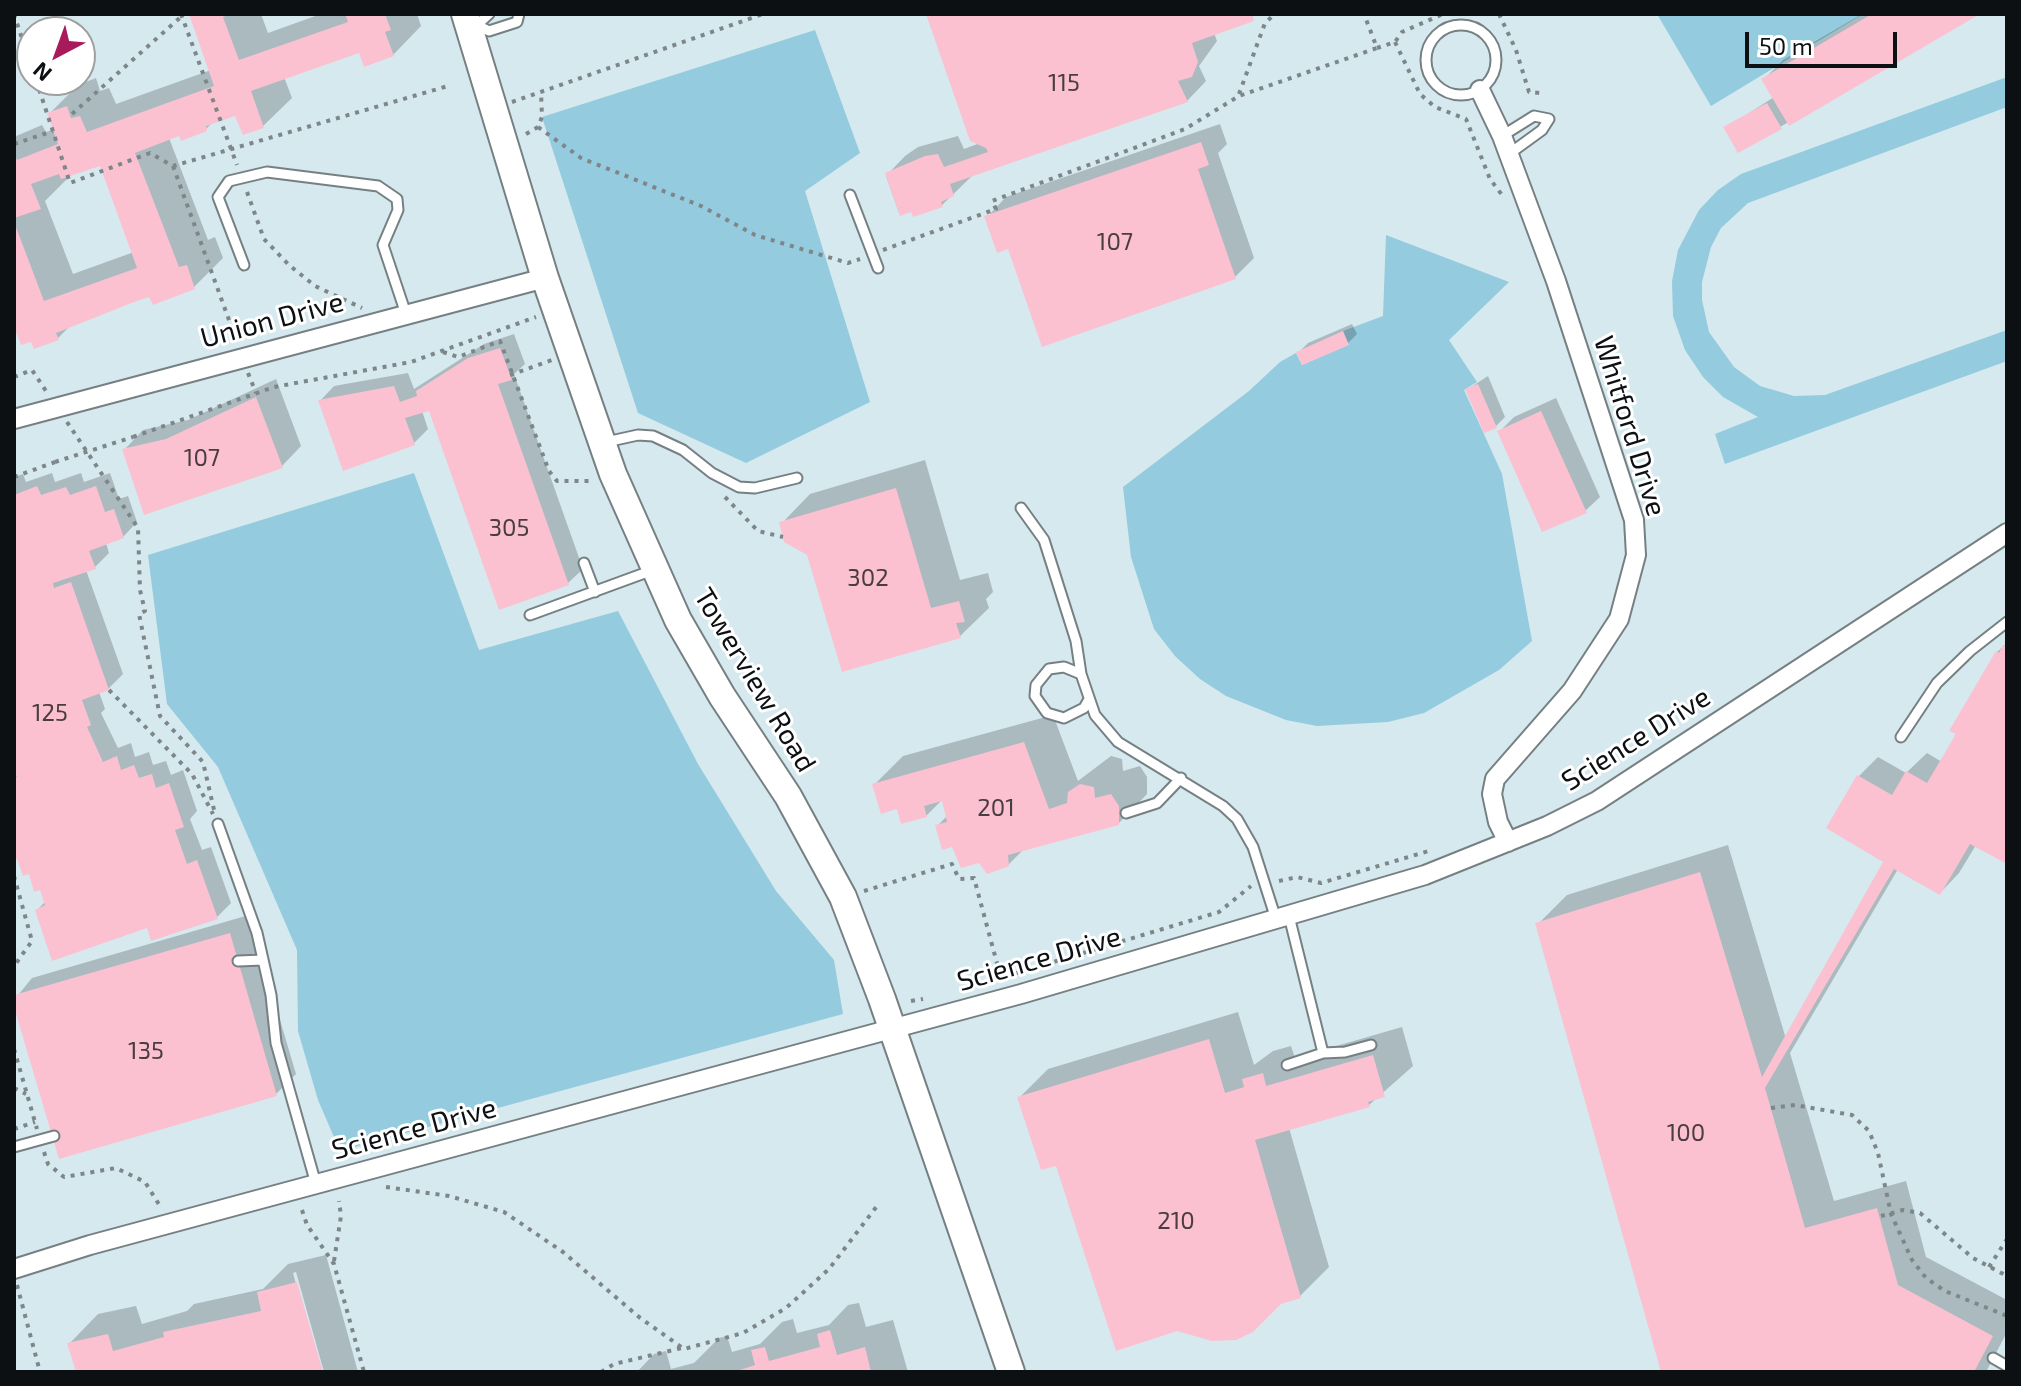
<!DOCTYPE html>
<html>
<head>
<meta charset="utf-8">
<style>
  body { margin:0 }
  #map { position:relative; width:2021px; height:1386px; overflow:hidden; background:#e8f3f7; font-family:"Exo 2",sans-serif }
  canvas { display:block }
  .frame { position:absolute; inset:0; border:16px solid #0d1012; pointer-events:none }
  .north { position:absolute; left:16px; top:16px; width:80px; height:80px; box-sizing:border-box; background:#fff; border:2px solid #9e9fa0; border-radius:50%; rotate:221deg; font-size:22px; font-weight:700; line-height:32px; text-align:center; color:#0d1012 }
  .north::after { content:''; display:block; margin:auto; width:28px; height:36px; background:#a81a5b; clip-path:polygon(50% 0,100% 100%,50% 72%,0 100%) }
  .scale { position:absolute; left:1745px; top:32px; width:152px; height:36px; box-sizing:border-box; border:4px solid #0d1012; border-top:0; padding-left:10px; font-size:24px; line-height:28px; white-space:nowrap; color:#0d1012; -webkit-text-stroke:6px #fff; paint-order:stroke }
</style>
</head>
<body>
<div id="map">
<canvas width="2021" height="1386"></canvas>
<div class="frame"></div>
<div class="north">N</div>
<div class="scale">50 m</div>
</div>
<script>
const ctx = document.querySelector('canvas').getContext('2d');
ctx.lineJoin = 'round';
function fill(path, color) { ctx.fillStyle = color; ctx.fill(path, 'evenodd'); }
const shape = rows => new Path2D(rows.map(r => 'M' + r).join(''));
function strokePath(path, color, width, dash) { ctx.strokeStyle = color; ctx.lineWidth = width; ctx.lineCap = dash ? 'butt' : 'round'; ctx.setLineDash(dash || []); ctx.stroke(path); }
function write(font, color, halo, rows, align = 'center') {
  ctx.font = font + ' "Exo 2",sans-serif'; ctx.lineWidth = 6; ctx.setLineDash([]); ctx.textBaseline = 'middle'; ctx.strokeStyle = halo; ctx.fillStyle = color; for (const [text, x, y, turn = 0] of rows) {
    ctx.save(); ctx.translate(x, y); ctx.rotate((+turn || 0) * Math.PI / 180); ctx.textAlign = isNaN(turn) ? turn : align; if (halo) ctx.strokeText(text, 0, 0); ctx.fillText(text, 0, 0); ctx.restore();
  }
}
fill(shape([
  [14,14,2007,14,2007,1372,14,1372],
  [32,32,80,32,80,80,32,80]
]), '#d5e9ef');
fill(shape([
  [1657,14,1863,14,1711,106],
  [815,30,860,153,805,191,870,402,746,463,638,413,542,117],
  [2007,77,2007,107,1748,203,1721,228,1711,247,1702,282,1702,300,1709,332,1734,367,1760,386,1794,396,1825,395,2007,330,2007,361,1725,464,1715,434,1758,417,1723,397,1703,377,1685,350,1673,316,1672,281,1678,250,1699,210,1718,190,1741,174],
  [1386,235,1509,282,1449,340,1477,382,1464,390,1502,474,1532,641,1499,670,1424,713,1388,722,1317,726,1286,720,1226,696,1200,679,1175,656,1154,629,1131,557,1123,487,1249,391,1280,362,1296,353,1302,365,1348,345,1343,331,1383,316],
  [414,473,479,650,618,611,698,764,776,891,834,960,843,1014,340,1151,318,1100,298,1031,297,950,218,767,167,704,148,555]
]), '#94cbde');
fill(shape([
  [191,14,261,14,268,33,321,14,417,14,421,26,393,55,361,51,284,77,292,98,263,126,236,113,214,121,206,129,169,138,208,240,215,237,223,258,194,287,150,295,72,324,58,338,14,320,14,137,42,125,46,132,55,129,49,114,78,85,96,78,100,91,109,88,116,104,211,70],
  [101,163,134,252,73,274,45,201,68,178,67,175],
  [928,14,1258,14,1214,33,1217,41,1199,66,1206,81,1187,101,973,175,942,205,899,213,886,176,905,156,918,147,958,136,964,149,980,143],
  [1862,14,1977,14,1780,127,1726,128,1774,97,1764,79,1783,60],
  [1220,124,1227,144,1218,153,1254,258,1235,277,1009,246,987,217,1006,197],
  [1352,324,1357,334,1348,343,1299,352,1308,343],
  [514,334,525,364,514,374,583,569,568,583,430,409,422,411,428,429,414,443,320,401,334,386,408,373,414,389,484,344],
  [1488,376,1505,417,1496,426,1468,389],
  [276,379,301,446,282,466,124,450,143,430,188,420],
  [1556,398,1600,497,1585,511,1500,431,1514,417],
  [925,460,960,580,988,573,993,592,986,599,989,608,960,636,808,554,782,523,810,494],
  [52,473,55,482,81,473,84,482,110,473,119,499,128,496,137,522,123,537,106,543,109,553,95,567,86,570,123,674,108,689,99,692,105,709,101,713,118,748,131,743,135,757,149,752,153,765,166,761,171,775,183,770,197,811,190,819,202,850,211,847,231,903,217,917,148,926,37,910,46,901,41,888,18,856,14,858,14,477,23,474,26,482],
  [2007,643,2007,862,1976,845,1959,873,1940,893,1898,869,1790,1053,1834,1201,1906,1181,1926,1257,2007,1300,2007,1332,1986,1372,1664,1372,1538,924,1567,895,1728,845,1786,1039,1886,861,1859,776,1878,757,1906,773,1927,753,1942,762,1997,652],
  [1053,715,1078,781,1111,756,1122,759,1123,771,1140,766,1147,777,1147,794,1118,824,1025,848,1008,865,980,861,953,845,938,825,947,816,943,799,926,816,898,807,874,785,903,756],
  [249,915,296,1074,276,1094,14,1000,32,978],
  [1238,1012,1254,1065,1273,1051,1291,1046,1295,1058,1402,1027,1413,1066,1369,1105,1289,1128,1329,1267,1300,1296,1058,1164,1020,1097,1048,1069],
  [326,1255,358,1372,324,1372,296,1272,293,1273,320,1372,78,1372,70,1343,98,1314,136,1306,142,1324,187,1311,194,1304,263,1289,288,1264],
  [859,1303,866,1327,893,1320,908,1372,637,1372,654,1354,666,1351,671,1369,694,1363,719,1338,727,1336,732,1352,760,1344,782,1322,793,1319,797,1333,829,1325,848,1305]
]), '#0003');
fill(shape([
  [189,14,231,14,223,17,239,60,348,22,345,14,385,14,391,30,385,32,394,56,364,67,359,53,251,91,264,128,243,135,235,116,206,126,207,131,181,141,179,136,135,153,179,267,187,265,195,289,153,305,149,297,134,302,56,333,59,340,34,349,31,342,21,345,14,327,14,222,44,301,137,268,100,166,61,179,59,174,31,184,41,209,14,218,14,154,17,160,58,144,47,113,67,106,71,118,80,116,87,132,214,86],
  [926,14,1252,14,1254,21,1192,43,1198,62,1192,77,1178,81,1188,102,950,184,954,196,941,202,943,207,913,217,911,212,900,216,885,173,925,156,938,154,944,167,988,152,986,148,970,141],
  [1872,14,1980,14,1789,126,1761,79],
  [1767,103,1782,129,1738,153,1723,127],
  [1201,142,1209,165,1198,169,1236,279,1042,347,1008,249,997,253,984,216],
  [1343,331,1349,345,1302,365,1296,352],
  [500,348,512,380,498,384,569,585,499,610,429,411,405,418,415,445,343,471,318,400,394,386,400,402,417,396,416,391,468,358],
  [1478,384,1497,428,1484,433,1465,389],
  [256,397,283,468,144,515,122,449,166,439],
  [1541,411,1587,513,1542,532,1497,431],
  [37,486,41,495,66,487,70,495,96,486,105,512,114,509,124,538,89,551,96,569,53,583,54,588,71,582,109,690,82,700,91,725,87,727,103,762,117,756,121,770,134,765,139,778,152,774,156,788,169,783,184,827,175,830,187,864,197,860,218,919,151,941,147,928,52,961,35,910,45,905,40,890,34,892,29,874,23,876,17,859,14,860,14,778,17,777,14,771,14,495],
  [896,488,931,608,959,601,965,622,956,623,961,638,842,672,807,555,784,542,779,522],
  [2003,645,2007,647,2007,864,1970,844,1940,895,1894,869,1765,1088,1805,1228,1877,1208,1898,1285,1993,1336,1974,1372,1661,1372,1535,923,1700,872,1762,1077,1883,862,1826,828,1857,775,1892,795,1906,771,1927,783,1956,734,1949,731,1996,651,1999,653],
  [1024,742,1049,809,1067,803,1068,792,1080,784,1094,787,1095,798,1111,794,1119,806,1119,825,1008,855,1009,866,987,874,979,863,961,868,952,847,942,850,935,825,947,822,942,801,924,806,927,817,901,824,897,809,881,814,872,784],
  [230,933,277,1096,59,1159,14,1007,14,995],
  [1209,1039,1225,1093,1244,1087,1242,1079,1263,1073,1266,1086,1373,1055,1385,1097,1368,1102,1370,1107,1255,1140,1301,1298,1281,1304,1253,1332,1236,1340,1212,1341,1177,1331,1116,1351,1056,1166,1041,1170,1017,1097],
  [297,1282,323,1372,76,1372,67,1343,108,1334,113,1351,164,1337,163,1332,261,1311,257,1292],
  [830,1330,837,1355,865,1347,871,1372,734,1372,755,1365,751,1350,765,1347,769,1361,820,1347,817,1334]
]), '#fcc1d1');
const lane = shape([
  '1426 60a35 35 0 1 1 70 0a35 35 0 1 1-70 0Z',
  [479,26,489,31,517,22,519,14],
  [475,27,489,14],
  [1502,136,1534,116,1549,119,1542,130,1509,154],
  [850,195,878,268],
  [244,265,218,197,229,181,267,172,378,186,397,199,398,210,383,245,406,314],
  [606,442,638,435,653,436,683,450,712,473,739,487,755,488,797,478],
  [1021,508,1044,540,1076,641,1081,674,1095,715,1118,742,1223,806,1237,819,1253,847,1276,919],
  [584,563,595,592],
  [530,615,653,570],
  [1081,674,1064,667,1049,669,1036,685,1035,696,1047,713,1064,718,1084,708,1088,701],
  [1901,737,1937,683,1970,651,2007,622],
  [1126,813,1157,803,1181,778],
  [218,824,257,933,271,995,276,1043,316,1184],
  [1289,916,1323,1053,1345,1052,1371,1045],
  [238,961,263,960],
  [1287,1065,1323,1053],
  [14,1147,54,1136],
  [1993,1358,2007,1366]
]);
const street = shape([
  [1480,90,1502,136,1556,281,1634,520,1636,555,1619,619,1572,691,1495,779,1492,794,1498,822,1508,842],
  [14,419,545,278],
  [14,1269,90,1245,1021,994,1425,875,1547,826,1597,801,2007,533]
]);
const secondary = shape([
  [465,14,545,278,613,474,678,620,722,696,788,796,843,897,882,999,1011,1372]
]);
strokePath(lane, '#768083', 13);
strokePath(street, '#768083', 22);
strokePath(secondary, '#768083', 30);
strokePath(shape([
  [14,14,32,69],
  [161,14,186,14],
  [181,14,237,165],
  [1499,14,1516,50,1529,92,1540,93],
  [1395,42,1420,94,1435,107,1466,119,1490,179,1502,195],
  [1377,48,1395,42,1402,32,1443,14],
  [36,80,70,183,150,153,173,166,448,86],
  [1239,94,1265,23,1275,14],
  [512,102,763,14],
  [72,114,183,15],
  [538,127,581,158,701,206,755,235,848,263,860,259],
  [526,134,538,127,542,117,541,92],
  [14,144,53,131],
  [173,166,237,342],
  [247,192,264,239,289,265,315,286,362,308],
  [883,250,996,209,992,201,1185,129,1239,96,1377,48,1364,14],
  [443,352,458,357,500,341,549,471,557,481,590,481],
  [248,373,256,393],
  [14,377,32,370,46,391],
  [67,422,138,528,140,590,145,611,139,614,160,716,203,762,215,814],
  [133,437,274,387,411,362,536,317],
  [14,477,55,462],
  [725,497,758,531,783,537],
  [109,690,192,774,213,814],
  [14,876,32,941,14,966],
  [1279,881,1297,877,1321,883,1432,850],
  [864,891,952,864,959,879,974,878,1001,978],
  [997,979,1219,912,1251,886],
  [911,1001,923,999],
  [14,1049,37,1129],
  [14,1088,26,1094],
  [1771,1108,1795,1105,1852,1115,1869,1131,1878,1153,1891,1214,1912,1260,1926,1278,1945,1291,2007,1316],
  [14,1129,35,1122],
  [44,1152,48,1164,64,1177,116,1168,145,1182,160,1206],
  [386,1187,449,1196,504,1212,563,1252,639,1317,684,1349,743,1333,786,1308,829,1269,877,1206],
  [302,1210,307,1225,334,1264,364,1372],
  [1881,1216,1903,1210,1920,1213,1973,1258,2007,1276],
  [334,1261,341,1216,339,1201],
  [1989,1267,2007,1239],
  [17,1285,40,1372],
  [601,1372,614,1364,682,1348]
]), '#7e8689', 4, [4, 6]);
strokePath(lane, '#fff', 9);
strokePath(street, '#fff', 18);
strokePath(secondary, '#fff', 26);
strokePath(shape([
  [510,375,552,360],
  [55,462,133,437]
]), '#7e8689', 4, [4, 6]);
write('24px', '#493c42', null, [
  ["115",1064,83],
  ["107",1115,242],
  ["107",202,458],
  ["305",509,528],
  ["302",868,578],
  ["125",50,713],
  ["201",996,808],
  ["135",146,1051],
  ["100",1686,1133],
  ["210",1176,1221]
]);
write('28px', '#0d1012', '#fff', [
  ["Union Drive",272,320,-15],
  ["Whitford Drive",1630,426,73],
  ["Towerview Road",755,680,59],
  ["Science Drive",1636,739,-32],
  ["Science Drive",1039,959,-16],
  ["Science Drive",414,1129,-15]
]);
</script>
</body>
</html>
